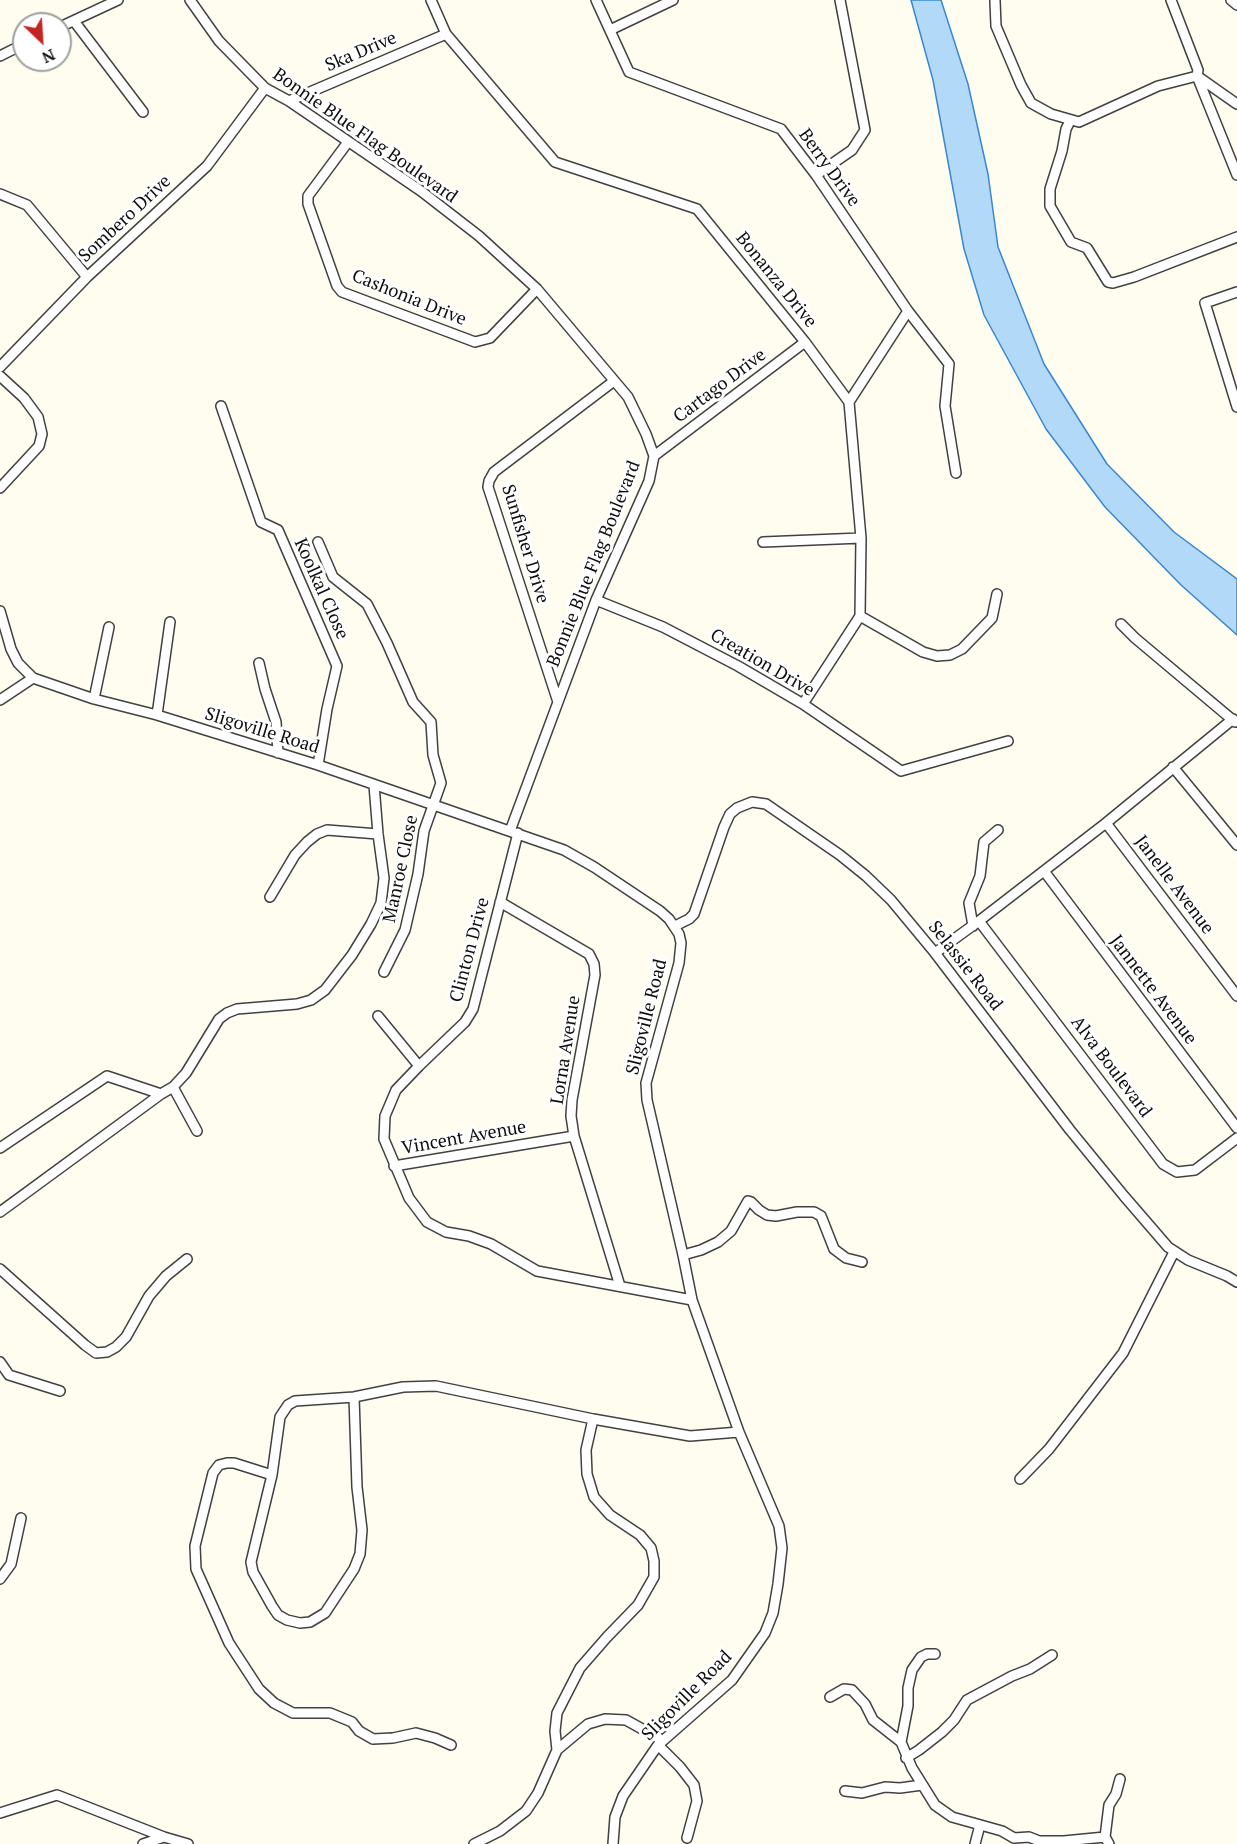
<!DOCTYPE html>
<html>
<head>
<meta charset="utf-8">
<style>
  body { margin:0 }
  #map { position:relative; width:1237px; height:1844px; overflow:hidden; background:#fffdf0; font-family:"PT Serif",serif }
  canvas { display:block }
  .north { position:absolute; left:12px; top:12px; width:60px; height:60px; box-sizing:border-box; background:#fff; border:2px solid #9f9f9f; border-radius:50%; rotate:155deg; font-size:16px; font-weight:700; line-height:24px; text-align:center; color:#0e0e0e }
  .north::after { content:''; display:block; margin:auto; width:21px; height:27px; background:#c32622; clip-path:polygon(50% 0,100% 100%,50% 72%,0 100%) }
</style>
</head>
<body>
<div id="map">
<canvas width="1237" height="1844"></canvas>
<div class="north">N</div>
</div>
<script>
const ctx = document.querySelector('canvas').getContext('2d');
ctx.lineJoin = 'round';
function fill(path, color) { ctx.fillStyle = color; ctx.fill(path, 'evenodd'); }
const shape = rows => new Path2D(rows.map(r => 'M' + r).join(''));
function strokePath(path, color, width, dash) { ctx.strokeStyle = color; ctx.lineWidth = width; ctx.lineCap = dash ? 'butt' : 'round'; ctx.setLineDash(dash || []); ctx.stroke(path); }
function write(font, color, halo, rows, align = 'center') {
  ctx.font = font + ' "PT Serif",serif'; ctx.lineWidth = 6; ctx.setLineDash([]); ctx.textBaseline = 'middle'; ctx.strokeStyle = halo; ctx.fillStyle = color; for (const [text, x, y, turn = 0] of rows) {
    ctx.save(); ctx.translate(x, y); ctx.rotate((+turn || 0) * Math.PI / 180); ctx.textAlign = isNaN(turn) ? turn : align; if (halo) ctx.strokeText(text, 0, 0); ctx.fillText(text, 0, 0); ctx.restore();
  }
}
const water = shape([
  [911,0,941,0,968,84,988,174,998,247,1044,364,1107,464,1174,532,1237,579,1237,635,1181,585,1105,507,1046,429,984,315,964,249,933,80,911,0]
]);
fill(water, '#b3d9f8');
strokePath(water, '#3788d1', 1.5);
const minor = shape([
  [190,0,219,41,265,88,289,101,421,191,479,236,537,289,628,397,646,434,654,456,649,481,596,600,510,831],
  [431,0,446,34,555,162,697,209,805,342,849,402,861,538,860,616,803,704],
  [596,0,629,72,781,129,816,175,908,311,949,364,945,406,956,473],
  [1171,0,1198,70,1197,76,1237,175],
  [1231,0,1237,5],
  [995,1,996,26,1021,85,1031,103,1051,114,1079,122,1158,86,1197,76,1237,104],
  [74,21,143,112],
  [60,27,118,0],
  [610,30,673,0],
  [0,56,24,44],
  [289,101,446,34],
  [1070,121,1066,129,1062,151,1050,189,1050,206,1071,242,1087,248,1108,282,1113,283,1134,277,1237,237],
  [348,142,308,196,308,204,337,286,342,292,475,342,490,338,537,289],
  [816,175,852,150,865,130,840,0],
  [0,194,27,205,87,277],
  [1237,292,1205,303,1237,407],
  [0,367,87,277,207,166,265,88],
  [0,376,24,398,38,417,42,434,39,446,0,488],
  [849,402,908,311],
  [221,406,261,522,278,530,337,666,327,709,318,765],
  [654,456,805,342],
  [318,542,333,577,367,604,387,643,413,702,431,722,433,755,441,783,424,831,418,874,405,930,384,972],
  [763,542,861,538],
  [596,600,663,627,738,666,803,704,901,771,1008,741],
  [0,611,11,649,18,663,33,678,94,699,157,715,318,765,564,850,594,867,660,911,669,919,679,934,681,943,679,963,646,1083,647,1100,683,1255,692,1300,739,1432,779,1526,782,1548,778,1584,773,1613,765,1633,732,1680,658,1745,623,1796,615,1817,613,1844],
  [860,616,923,652,937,656,950,655,962,649,992,618,997,594],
  [1121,624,1135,638,1235,722],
  [259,663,265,689,276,722,278,753],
  [94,699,109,627],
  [0,700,33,678],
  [558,702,488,487,489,481,494,472,614,381],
  [157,715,170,622],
  [1173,767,1237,845],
  [1106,823,1237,996],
  [518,833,473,1009,465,1022,419,1066,396,1090,385,1116,384,1139,409,1198,427,1222,446,1232,469,1236,491,1244,537,1271,692,1300],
  [1044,871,1237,1128],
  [270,897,295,855,307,842,317,834,327,830,378,834],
  [500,902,589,954,594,964,595,975,572,1100,571,1116,574,1136,620,1286],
  [979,921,1163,1164,1177,1172,1195,1170,1237,1138],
  [675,926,689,919,694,914,724,827,730,814,737,808,752,802,766,804,840,855,866,876,891,900,935,953,1070,1130,1124,1196,1168,1247,1188,1260,1227,1276,1237,1282],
  [973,926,969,903,980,876,984,842,998,830],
  [935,953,979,921,1106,823,1233,719],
  [378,1016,419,1066],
  [173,1087,197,1131],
  [0,1148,107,1076,161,1094],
  [394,1166,574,1136],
  [0,1212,161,1094,173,1087,186,1073,219,1019,227,1013,237,1009,297,1004,311,1000,325,990,352,955,371,924,381,903,384,878,378,834,374,785],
  [683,1255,701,1250,718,1242,731,1231,748,1201,751,1202,759,1210,767,1215,776,1216,797,1212,814,1212,821,1216,834,1249,846,1258,862,1262],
  [0,1269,85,1345,96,1353,107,1352,116,1347,126,1337,149,1296,166,1276,187,1259],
  [0,1362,9,1375,60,1391],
  [354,1397,357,1487,362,1530,360,1554,354,1569,325,1613,310,1622,300,1623,287,1620,278,1615,272,1606,253,1572,251,1562,272,1475,280,1417,288,1405,295,1401,354,1397,403,1387,436,1386,593,1419,690,1436,739,1432],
  [272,1475,234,1463,227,1463,219,1465,213,1473,195,1546,196,1569,229,1643,259,1689,274,1703,293,1713,330,1713,352,1722,359,1731,373,1739,393,1738,416,1733,435,1738,451,1745],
  [1020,1479,1049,1449,1123,1353,1174,1252],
  [0,1579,11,1564,21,1518],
  [935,1654,927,1654,921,1657,912,1670,908,1688,908,1706,901,1742,912,1768,935,1805,952,1817,1002,1831,1014,1838,1029,1837,1039,1841,1064,1841,1105,1837],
  [830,1697,844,1689,852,1690,865,1704,873,1720,901,1742],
  [658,1745,680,1767,694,1785,697,1801,687,1838],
  [557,1750,555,1731,557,1713,580,1668,607,1637,638,1605,654,1577,654,1561,651,1548,640,1535,610,1515,594,1497,587,1474,586,1450,593,1419],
  [906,1758,919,1750,942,1732,954,1720,967,1700,1012,1676,1030,1669,1052,1655],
  [845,1791,862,1793,885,1787,900,1788,922,1785],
  [0,1813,57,1795,164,1837,188,1844],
  [143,1844,164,1837],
  [474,1844,500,1831,526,1811,538,1793,557,1750,588,1724,605,1719,626,1720,662,1740],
  [975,1844,980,1825],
  [1109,1844,1105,1837,1109,1805,1116,1794,1120,1779]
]);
strokePath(minor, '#414141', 12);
strokePath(minor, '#fff', 9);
write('18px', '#0e0e0e', '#fff', [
  ["Ska Drive",361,52,-23],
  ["Bonnie Blue Flag Boulevard",365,136,35],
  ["Berry Drive",829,168,54],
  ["Sombero Drive",125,219,-43],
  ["Bonanza Drive",776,280,51],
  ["Cashonia Drive",409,298,22],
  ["Cartago Drive",720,386,-37],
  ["Sunfisher Drive",525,544,73],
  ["Bonnie Blue Flag Boulevard",594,564,-68],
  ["Koolkal Close",321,589,66],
  ["Creation Drive",762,663,30],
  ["Sligoville Road",262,731,17],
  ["Manroe Close",401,869,-78],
  ["Janelle Avenue",1174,885,53],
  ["Clinton Drive",470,950,-75],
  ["Selassie Road",965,966,52],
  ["Jannette Avenue",1153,990,53],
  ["Sligoville Road",647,1017,-76],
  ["Lorna Avenue",566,1050,-81],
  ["Alva Boulevard",1111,1067,53],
  ["Vincent Avenue",464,1138,-10],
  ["Sligoville Road",687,1696,-45]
]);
</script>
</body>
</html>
